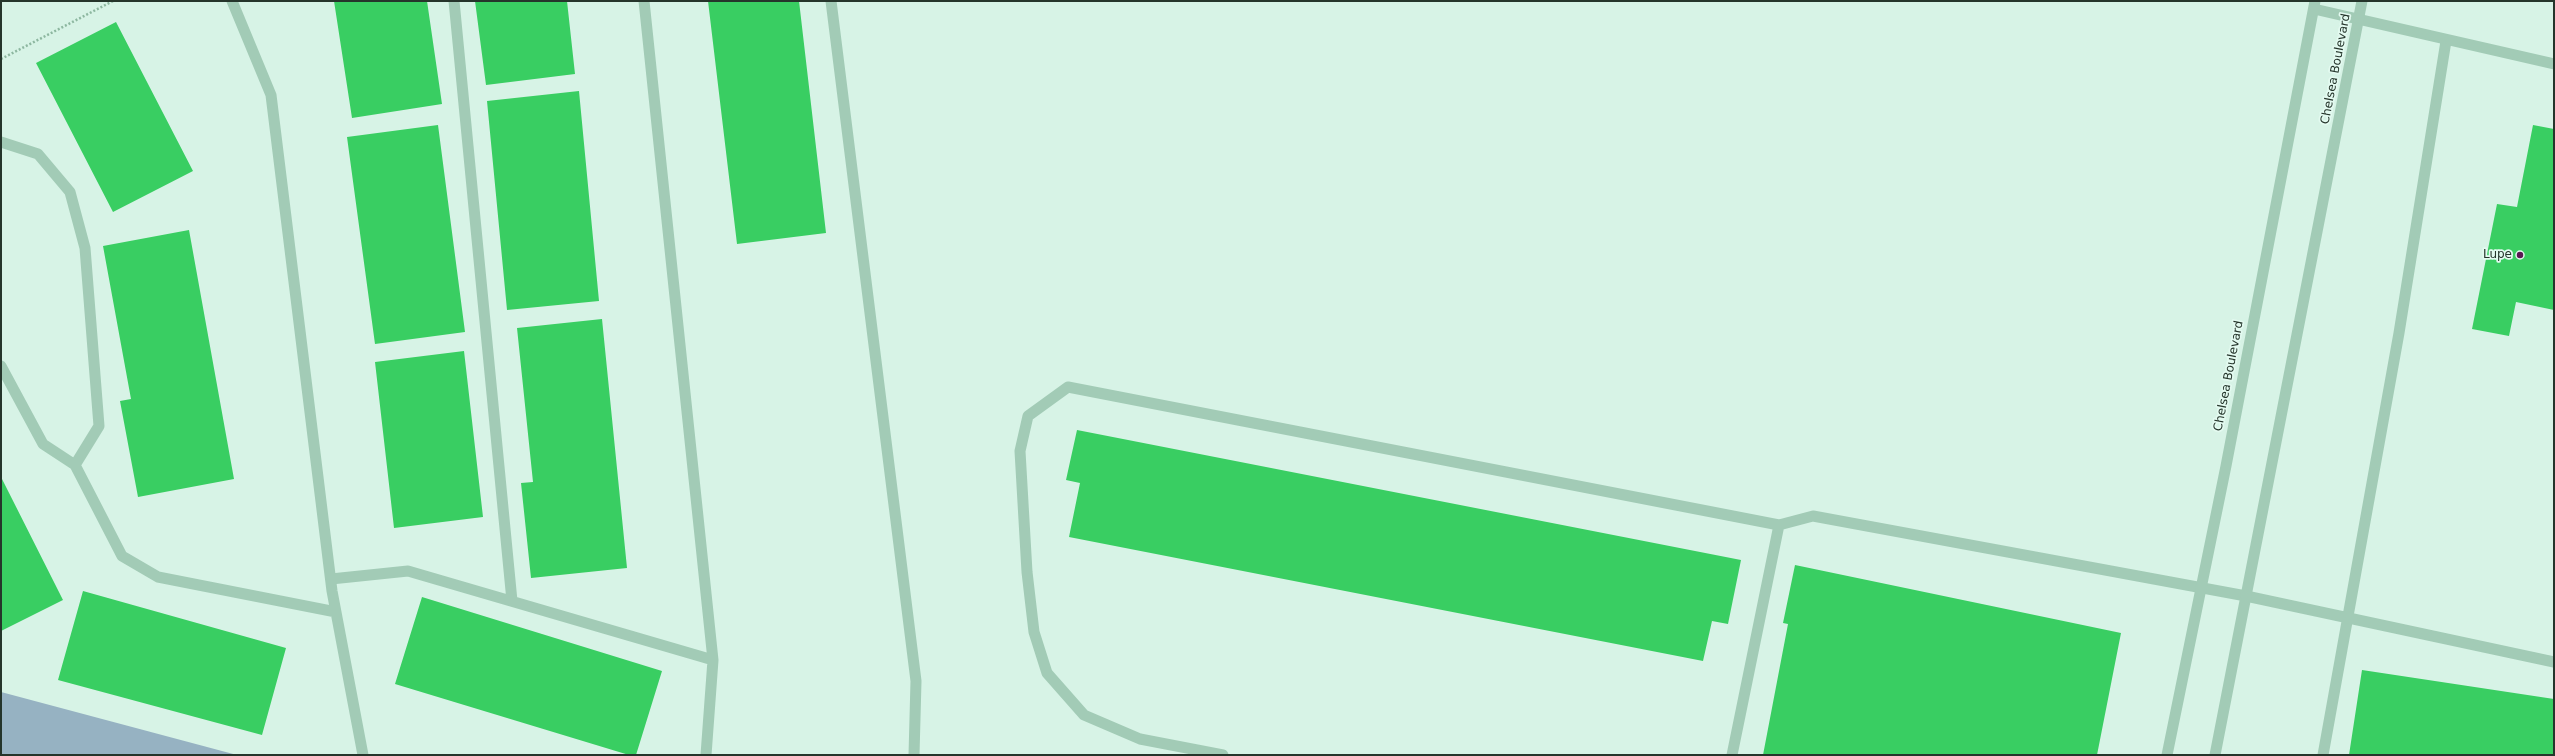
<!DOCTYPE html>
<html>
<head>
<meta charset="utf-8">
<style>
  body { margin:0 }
  #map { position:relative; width:2555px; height:756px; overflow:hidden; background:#d7f3e6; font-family:"DejaVu Sans",sans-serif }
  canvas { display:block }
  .frame { position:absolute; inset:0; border:2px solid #25352b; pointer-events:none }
</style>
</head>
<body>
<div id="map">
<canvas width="2555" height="756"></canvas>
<div class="frame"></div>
</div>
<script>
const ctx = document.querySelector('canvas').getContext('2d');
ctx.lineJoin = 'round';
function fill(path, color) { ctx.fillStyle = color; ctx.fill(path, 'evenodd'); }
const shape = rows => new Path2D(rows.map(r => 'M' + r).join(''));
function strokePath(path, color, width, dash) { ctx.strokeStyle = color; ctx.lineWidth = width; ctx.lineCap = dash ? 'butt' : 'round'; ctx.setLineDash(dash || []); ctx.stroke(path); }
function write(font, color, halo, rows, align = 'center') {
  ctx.font = font + ' "DejaVu Sans",sans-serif'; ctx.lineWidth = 3.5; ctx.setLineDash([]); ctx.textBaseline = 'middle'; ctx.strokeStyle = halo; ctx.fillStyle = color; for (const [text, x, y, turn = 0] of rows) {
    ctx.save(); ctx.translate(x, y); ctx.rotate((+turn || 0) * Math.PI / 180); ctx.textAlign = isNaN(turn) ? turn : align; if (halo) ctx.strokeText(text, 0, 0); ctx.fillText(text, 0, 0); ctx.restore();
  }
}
fill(shape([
  [1,692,237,755,1,755]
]), '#96b2c2');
fill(shape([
  [334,1,427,1,442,104,352,118],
  [475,1,567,1,575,74,486,85],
  [708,1,799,1,826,233,737,244],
  [116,22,193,171,113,212,36,63],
  [579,91,599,301,507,310,487,101],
  [438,125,465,332,375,344,347,137],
  [2533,125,2554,129,2554,310,2516,302,2509,336,2472,329,2497,204,2517,207],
  [189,230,234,479,138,497,120,401,131,399,103,246],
  [602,319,627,568,531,578,521,483,533,482,517,328],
  [464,351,483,517,394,528,375,362],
  [1077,430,1741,560,1728,624,1712,621,1703,661,1069,537,1080,483,1066,480],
  [1,477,63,600,1,631],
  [1795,565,2121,633,2097,755,1763,755,1788,624,1783,623],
  [83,591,286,648,262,735,58,680],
  [422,597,662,671,636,755,629,755,395,684],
  [2362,670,2554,699,2554,755,2349,755]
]), '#39ce62');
strokePath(shape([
  [1,59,113,1]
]), '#8db7a0', 2.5, [2, 2]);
strokePath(shape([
  [232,1,271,95,332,591,363,755],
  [454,1,512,601],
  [644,1,713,660,706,755],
  [831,1,916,681,914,755],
  [2314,9,2554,64],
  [1,142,38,154,70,192,85,248,99,426,75,465],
  [1,366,43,444,75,465,122,556,158,577,336,612],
  [331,579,408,571,713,660],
  [1223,755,1140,739,1084,715,1047,673,1034,632,1027,572,1020,451,1028,416,1068,387,1779,525,1813,516,2246,596,2554,662],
  [1732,755,1779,525],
  [2323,755,2399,333,2446,41]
]), '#a2cbb6', 11);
strokePath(shape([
  [2167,755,2226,466,2315,1],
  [2215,755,2362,1]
]), '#a2cbb6', 11);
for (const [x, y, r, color] of [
  [2520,255,4,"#591853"]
]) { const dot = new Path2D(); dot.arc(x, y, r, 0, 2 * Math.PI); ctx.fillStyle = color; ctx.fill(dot); strokePath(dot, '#e3faf0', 1.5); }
write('12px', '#25352b', '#e3faf0', [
  ["Chelsea Boulevard",2336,69,-79],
  ["Chelsea Boulevard",2229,376,-79]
]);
write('12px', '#25352b', '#e3faf0', [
  ["Lupe",2512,255]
], 'right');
</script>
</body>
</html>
